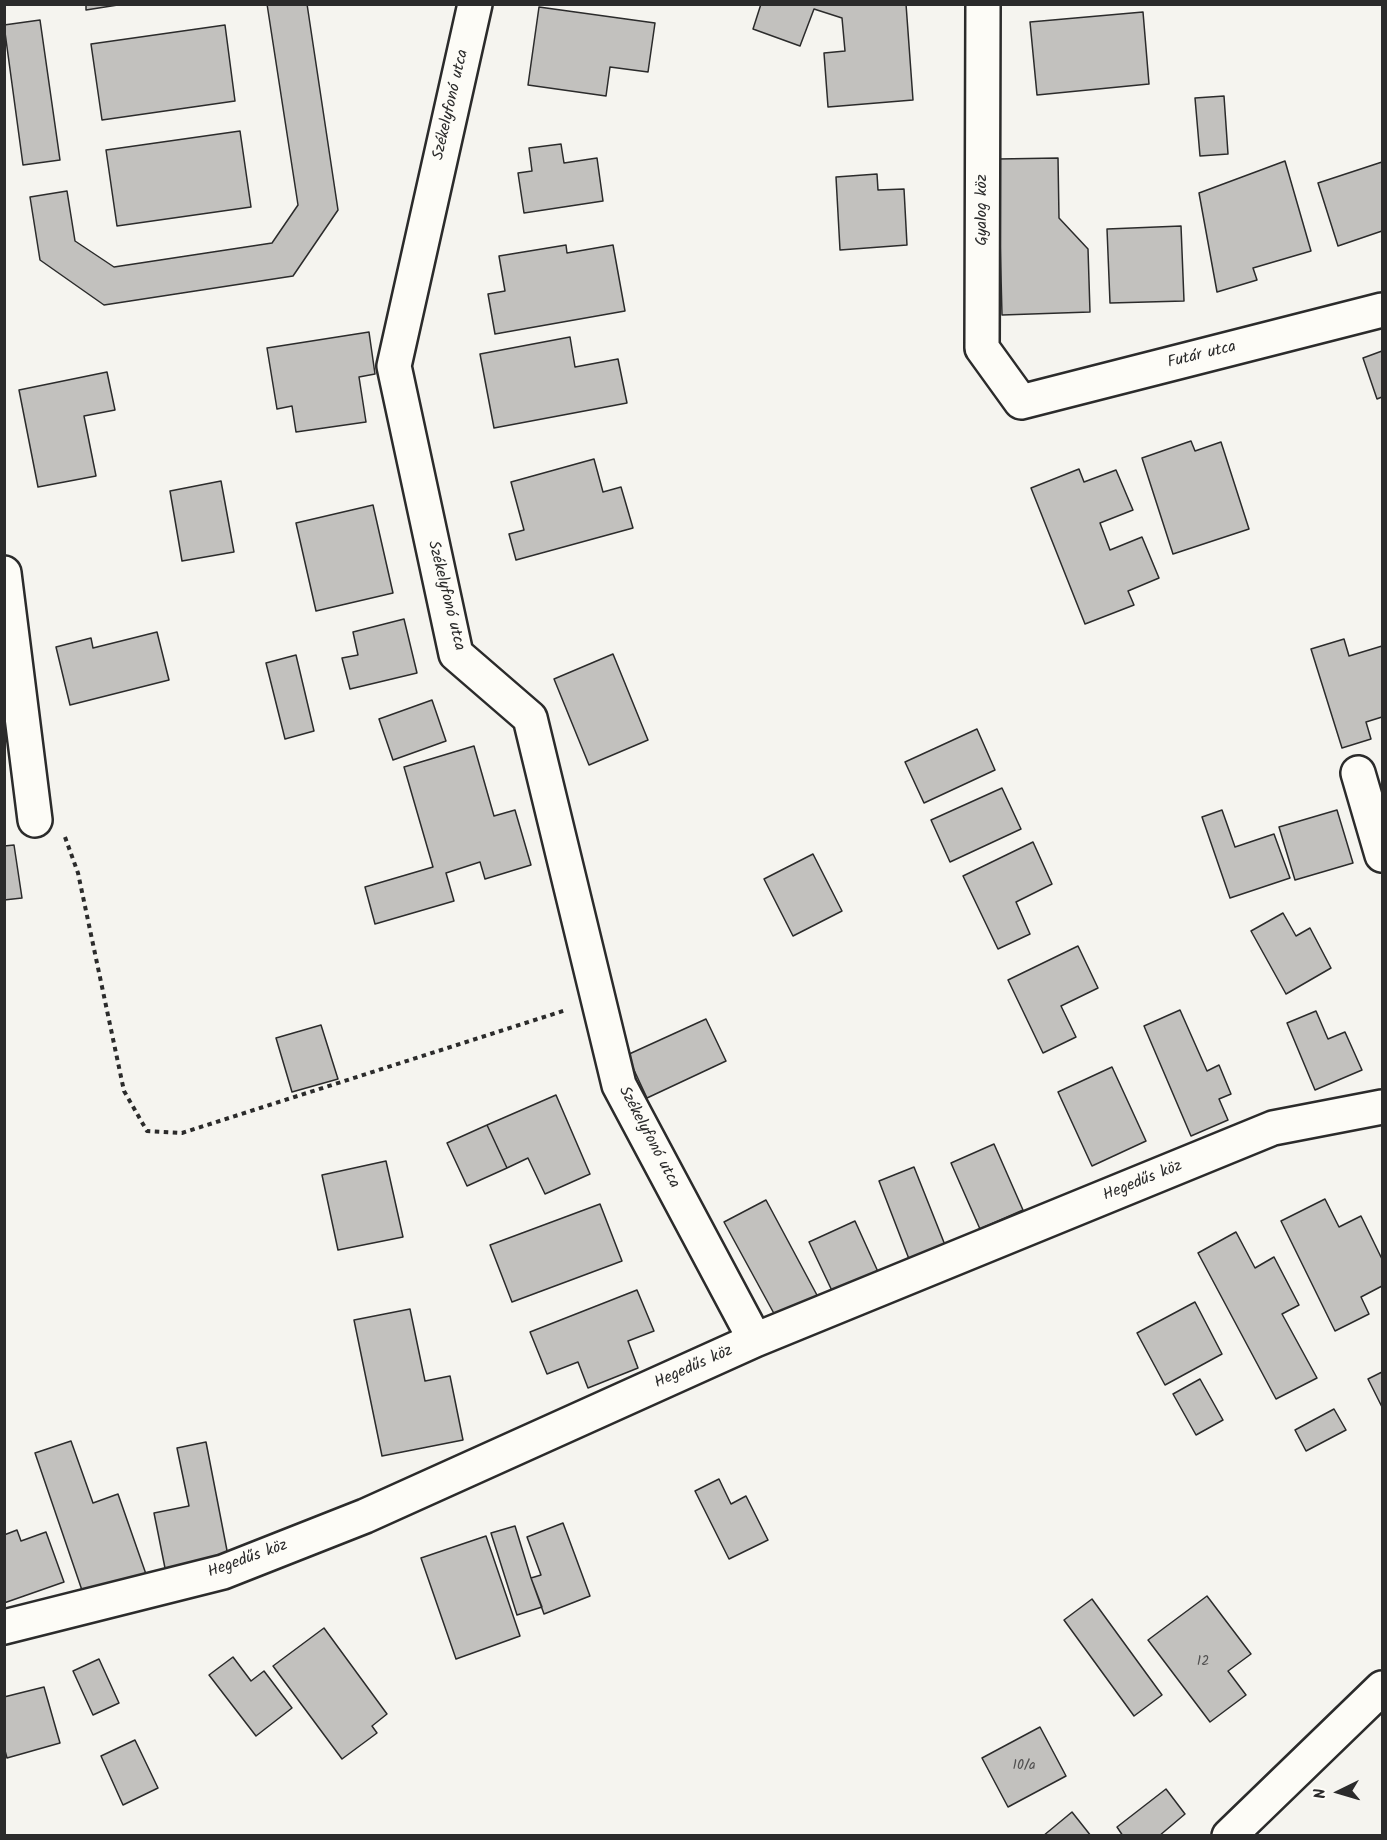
<!DOCTYPE html>
<html>
<head>
<meta charset="utf-8">
<style>
  body { margin:0 }
  #map { position:relative; width:1387px; height:1840px; overflow:hidden; background:#f5f4ef; font-family:Kalam,sans-serif }
  canvas { display:block }
  .frame { position:absolute; inset:0; border:6px solid #2b2b2b; pointer-events:none }
  .north { position:absolute; left:1309px; top:1762px; width:60px; height:60px; -webkit-text-stroke:4px #fdfcf7; paint-order:stroke; rotate:265deg; font-size:16px; font-weight:700; line-height:24px; text-align:center; color:#2b2b2b }
  .north::after { content:''; display:block; margin:auto; width:21px; height:27px; background:#2b2b2b; clip-path:polygon(50% 0,100% 100%,50% 72%,0 100%) }
</style>
</head>
<body>
<div id="map">
<canvas width="1387" height="1840"></canvas>
<div class="frame"></div>
<div class="north">N</div>
</div>
<script>
const g = document.querySelector('canvas').getContext('2d');
g.lineJoin = 'round';
function fill(path, color) {
  g.fillStyle = color;
  g.fill(path, 'evenodd');
}
function stroke(path, color, width, dash) {
  g.strokeStyle = color;
  g.lineWidth = width;
  g.lineCap = dash ? 'butt' : 'round';
  g.setLineDash(dash || []);
  g.stroke(path);
}
function write(font, color, halo, rows, align = 'center') {
  g.font = font + ' Kalam,sans-serif';
  g.lineWidth = 5;
  g.setLineDash([]);
  g.textBaseline = 'middle';
  g.strokeStyle = halo;
  g.fillStyle = color;
  for (const [text, x, y, turn = 0] of rows) {
    g.save();
    g.translate(x, y);
    g.rotate((+turn || 0) * Math.PI / 180);
    g.textAlign = isNaN(turn) ? turn : align;
    if (halo) g.strokeText(text, 0, 0);
    g.fillText(text, 0, 0);
    g.restore();
  }
}
const building = new Path2D(`
  M86,4H124L86,10Z
  M267,4H307L338,210L293,276L104,305L40,260L30,197L67,191L75,241L114,267L272,243L298,205Z
  M761,4H906L913,100L828,107L824,53L845,51L842,18L814,9L800,46L753,29Z
  M539,7L655,23L648,72L610,67L606,96L528,85Z
  M1143,12L1149,84L1037,95L1030,22Z
  M40,20L60,160L23,165L4,25Z
  M225,25L235,101L102,120L91,44Z
  M1224,96L1228,154L1200,156L1195,98Z
  M240,131L251,207L117,226L106,150Z
  M561,144L564,163L597,158L603,201L524,213L518,173L532,171L529,148Z
  M1058,158L1059,218L1088,249L1090,312L1002,315L998,159Z
  M1285,161L1311,251L1253,268L1257,280L1217,292L1199,193Z
  M1382,162V231L1338,246L1318,183Z
  M877,174L878,190L904,189L907,245L840,250L836,177Z
  M1181,226L1184,301L1110,303L1107,229Z
  M566,245L567,253L613,245L625,311L495,334L488,294L505,291L499,256Z
  M369,332L375,374L359,377L366,422L296,432L292,406L277,409L267,348Z
  M570,337L575,367L618,359L627,403L494,428L480,354Z
  M1382,351V397L1377,399L1363,358Z
  M107,372L115,410L84,416L96,476L38,487L19,390Z
  M1191,441L1195,451L1221,442L1249,529L1173,554L1142,458Z
  M594,459L603,492L621,487L633,528L516,560L509,534L524,530L511,482Z
  M1079,469L1084,482L1116,470L1133,510L1100,523L1110,550L1142,537L1159,578L1128,591L1134,605L1085,624L1031,488Z
  M221,481L234,552L182,561L170,491Z
  M373,505L393,593L316,611L296,523Z
  M404,619L417,673L350,689L342,658L358,655L353,632Z
  M157,632L169,680L70,705L56,647L91,638L93,648Z
  M1344,639L1349,656L1382,646V717L1366,722L1371,739L1342,748L1311,649Z
  M613,654L648,740L589,765L554,679Z
  M296,655L314,731L285,739L266,663Z
  M432,700L446,741L393,760L379,719Z
  M977,729L995,770L924,803L905,762Z
  M474,746L494,816L515,810L531,865L485,879L480,862L446,873L454,901L375,924L365,887L433,867L404,767Z
  M1002,788L1021,829L950,862L931,820Z
  M1222,810L1235,847L1274,834L1290,878L1230,898L1202,817Z
  M1337,810L1353,863L1295,880L1279,827Z
  M1033,842L1052,884L1016,902L1030,934L998,949L963,876Z
  M14,845L22,898L4,900V846Z
  M813,854L842,911L793,936L764,879Z
  M1283,913L1296,936L1310,928L1331,968L1286,994L1251,931Z
  M1078,946L1098,988L1061,1006L1076,1037L1043,1053L1008,980Z
  M1180,1010L1207,1071L1219,1065L1231,1094L1219,1099L1228,1120L1191,1136L1144,1026Z
  M1316,1011L1328,1039L1345,1032L1362,1070L1315,1090L1287,1023Z
  M706,1019L726,1061L647,1098L627,1055Z
  M321,1025L338,1079L292,1092L276,1038Z
  M1112,1067L1146,1141L1092,1166L1058,1092Z
  M556,1095L590,1174L545,1194L528,1158L507,1168L487,1125Z
  M487,1125L507,1168L467,1186L447,1143Z
  M994,1144L1023,1210L980,1229L951,1163Z
  M386,1161L403,1237L338,1250L322,1175Z
  M914,1167L945,1245L909,1259L879,1181Z
  M1325,1199L1339,1227L1361,1216L1382,1259V1286L1361,1297L1369,1314L1335,1331L1281,1221Z
  M766,1200L818,1297L777,1319L724,1222Z
  M600,1204L622,1261L512,1302L490,1245Z
  M855,1221L879,1274L834,1295L809,1242Z
  M1236,1232L1255,1268L1274,1257L1299,1305L1282,1314L1317,1378L1276,1399L1198,1253Z
  M637,1290L654,1331L628,1341L638,1368L588,1388L578,1362L547,1374L530,1332Z
  M1195,1302L1222,1354L1165,1385L1137,1333Z
  M410,1309L425,1381L450,1376L463,1440L382,1456L354,1320Z
  M1382,1372V1407L1368,1379Z
  M1200,1379L1223,1420L1196,1435L1173,1394Z
  M1334,1409L1346,1430L1306,1451L1295,1430Z
  M71,1441L93,1503L118,1494L147,1577L85,1599L35,1453Z
  M206,1442L230,1566L167,1578L154,1513L189,1506L177,1448Z
  M719,1479L731,1504L746,1496L768,1540L729,1559L695,1491Z
  M563,1523L590,1596L544,1614L531,1578L541,1575L527,1537Z
  M515,1526L531,1578L542,1607L517,1615L491,1533Z
  M17,1530L21,1541L46,1532L64,1582L4,1603V1535Z
  M486,1536L520,1636L456,1659L421,1558Z
  M1207,1596L1251,1654L1228,1671L1246,1695L1210,1722L1148,1640Z
  M1092,1599L1162,1695L1134,1716L1064,1620Z
  M324,1628L387,1714L372,1726L377,1733L342,1759L273,1666Z
  M233,1657L251,1681L264,1671L292,1708L256,1736L209,1675Z
  M99,1659L119,1703L93,1715L73,1671Z
  M44,1687L60,1743L7,1758L4,1747V1697Z
  M1040,1727L1066,1776L1008,1807L982,1758Z
  M135,1740L158,1788L123,1805L101,1756Z
  M1166,1789L1185,1814L1159,1836H1123L1117,1827Z
  M1072,1812L1091,1836H1043Z`);
fill(building, '#c2c1be');
stroke(building, '#2b2b2b', 1.5);
const minor = new Path2D(`
  M475,4L394,366L456,654L530,718L619,1085L755,1340
  M983,4L982,348L1021,402L1382,310
  M4,573L35,820
  M1358,773L1382,855
  M4,1627L223,1572L365,1516L755,1340L1273,1128L1382,1107
  M1229,1836L1382,1688`);
stroke(minor, '#2b2b2b', 38);
stroke(new Path2D(`
  M65,837L78,873L124,1091L147,1131L182,1133L566,1010`), '#2b2b2b', 4, [4.5, 4.5]);
stroke(minor, '#fdfcf7', 33);
write('14px', '#515050', null, [
  ["12",1203,1663],
  ["10/a",1024,1767]
]);
write('16px', '#2b2b2b', '#fdfcf7', [
  ["Székelyfonó utca",452,105,-77],
  ["Gyalog köz",983,210,-90],
  ["Futár utca",1202,356,-14],
  ["Székelyfonó utca",445,596,76],
  ["Székelyfonó utca",648,1138,62],
  ["Hegedűs köz",1143,1182,-22],
  ["Hegedűs köz",694,1368,-24],
  ["Hegedűs köz",248,1560,-20]
]);
</script>
</body>
</html>
